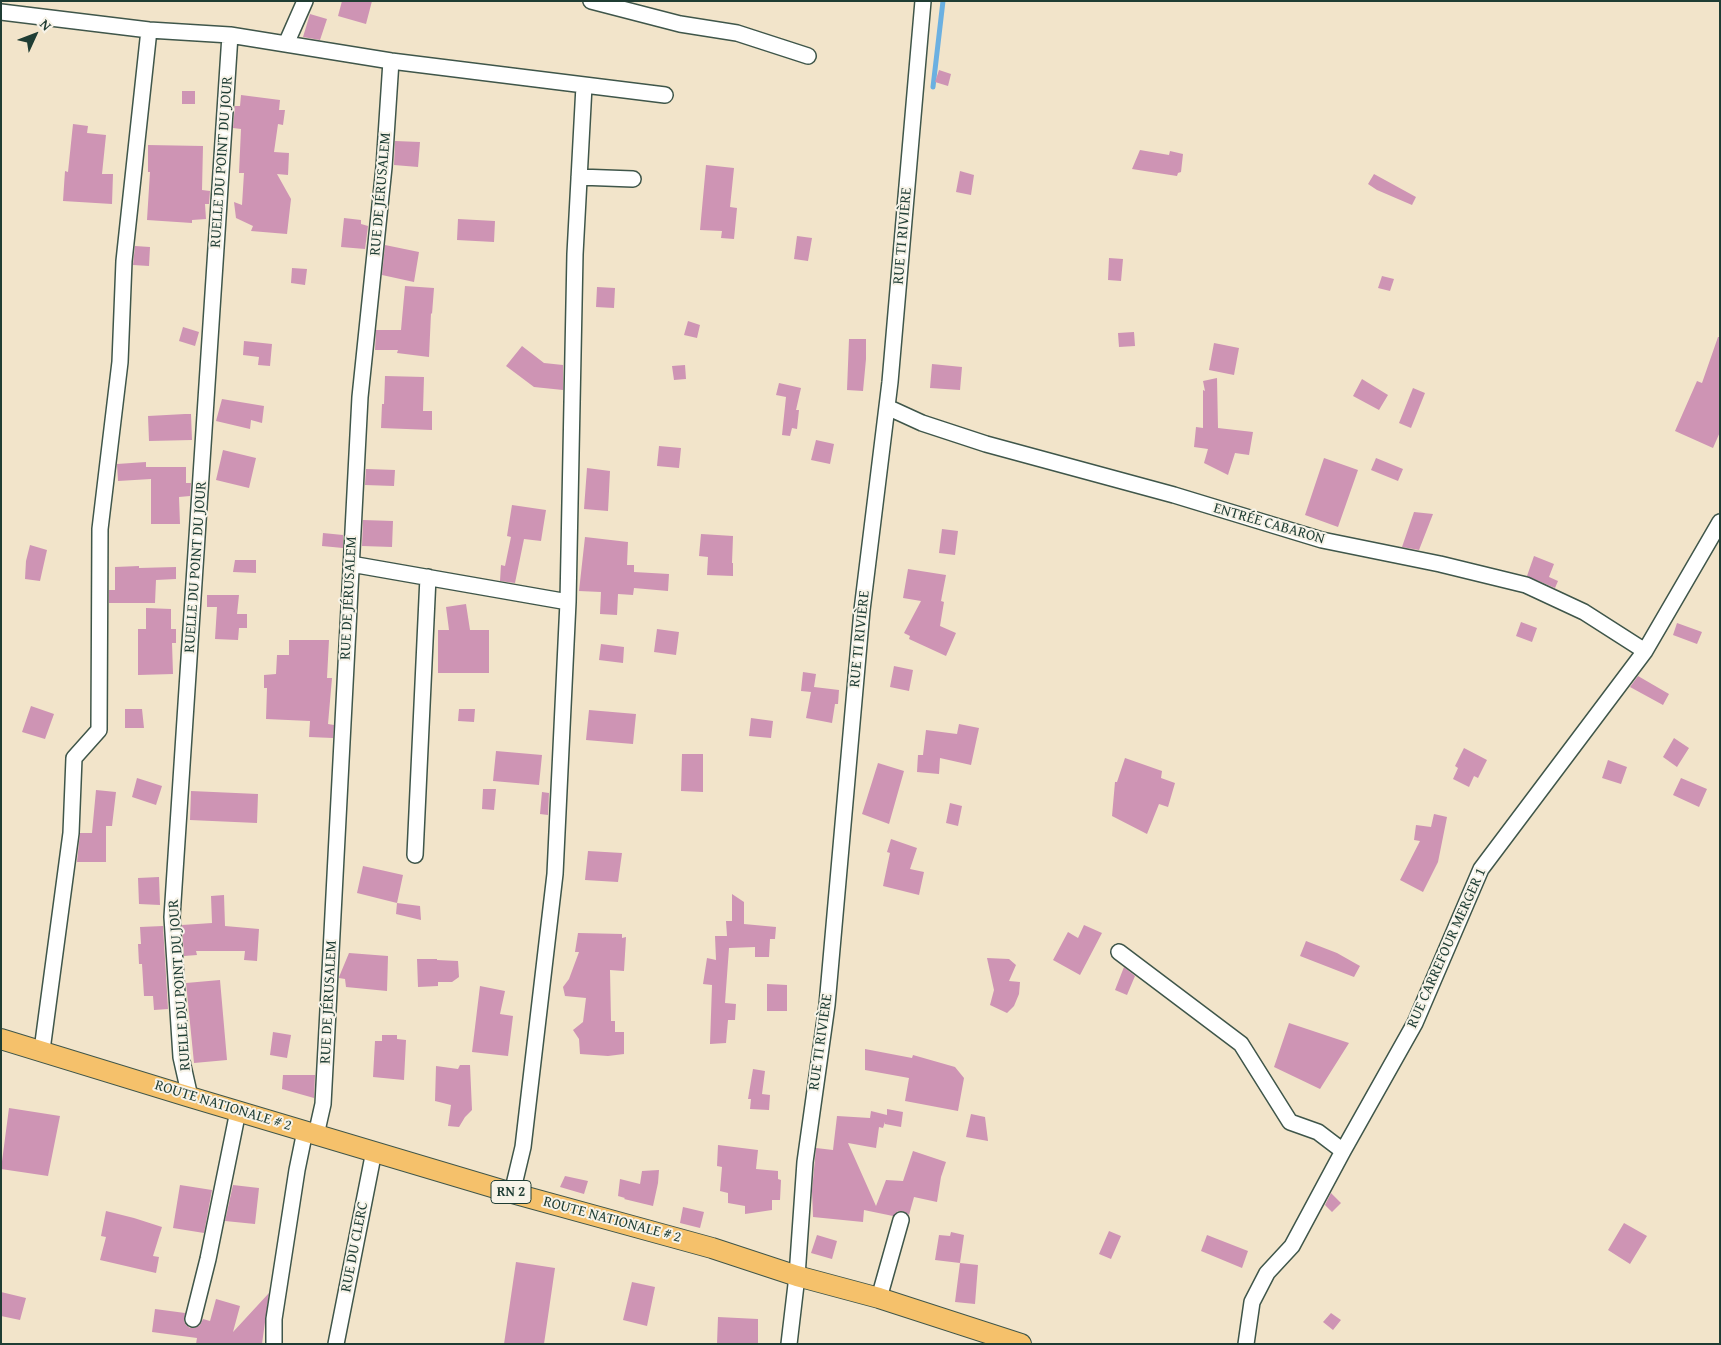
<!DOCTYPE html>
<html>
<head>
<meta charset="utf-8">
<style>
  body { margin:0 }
  #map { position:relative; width:1721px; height:1345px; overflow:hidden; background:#f2e4ca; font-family:"Gentium Book Plus",serif }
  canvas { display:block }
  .frame { position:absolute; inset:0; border:2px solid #1f3d34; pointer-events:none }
  .north { position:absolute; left:10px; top:10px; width:50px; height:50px; -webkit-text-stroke:4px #f7f3e8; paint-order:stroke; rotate:47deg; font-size:14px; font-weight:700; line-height:20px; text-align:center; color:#1f3d34 }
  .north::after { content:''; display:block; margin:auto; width:18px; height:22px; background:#1f3d34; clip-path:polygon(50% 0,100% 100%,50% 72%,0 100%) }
</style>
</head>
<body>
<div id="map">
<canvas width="1721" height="1345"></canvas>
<div class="frame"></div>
<div class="north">N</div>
</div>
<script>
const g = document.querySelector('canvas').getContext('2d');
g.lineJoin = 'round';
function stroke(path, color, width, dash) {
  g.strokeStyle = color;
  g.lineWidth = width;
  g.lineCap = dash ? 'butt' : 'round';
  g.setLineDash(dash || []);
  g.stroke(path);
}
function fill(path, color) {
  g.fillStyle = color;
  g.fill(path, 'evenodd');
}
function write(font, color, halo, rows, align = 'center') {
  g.font = font + ' "Gentium Book Plus",serif';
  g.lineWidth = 4;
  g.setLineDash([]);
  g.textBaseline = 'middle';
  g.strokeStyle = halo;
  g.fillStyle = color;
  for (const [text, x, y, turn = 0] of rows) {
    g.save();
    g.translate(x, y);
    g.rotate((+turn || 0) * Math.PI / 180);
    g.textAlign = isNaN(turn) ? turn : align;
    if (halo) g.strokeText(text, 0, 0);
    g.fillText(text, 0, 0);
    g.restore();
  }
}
stroke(new Path2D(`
  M933,87L943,1`), '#6bb0e1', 5);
fill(new Path2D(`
  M342,1H372L366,24L338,16Z
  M310,14L327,19L320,40L303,37Z
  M939,70L951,74L948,86L935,82Z
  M182,91H195V104H182Z
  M241,95L280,100L279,110H285L283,125L278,124L274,152L289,153L288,175L277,174L291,199L287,234L251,231L253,226L236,218L234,202L242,205L244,173H239L241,129L233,128L235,106H240Z
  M73,124L88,126L87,133L106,135L102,174H113L112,204L63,201L65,171L68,172Z
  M395,141L420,142L418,167L394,165Z
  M148,145L203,146L202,190L210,191L209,204H205L206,219L192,220V223L147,220L150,172H148Z
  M1140,150L1169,155L1170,151L1183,154L1181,172L1178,173L1177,176L1132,169Z
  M706,165L734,168L730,207L737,208L734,239L721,238L722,231L700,230Z
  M960,171L974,175L971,195L956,192Z
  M1374,174L1416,197L1412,205L1377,190L1368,184Z
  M344,218L361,220V224L368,226L365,249L341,247Z
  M458,219L495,221L494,242L457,240Z
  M797,236L812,238L808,261L794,259Z
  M385,245L419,252L414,282L382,275Z
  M135,246L150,247L149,266L133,265Z
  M1109,258L1123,259L1121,281L1108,280Z
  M292,268L307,269L305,285L291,283Z
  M1382,276L1394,279L1390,291L1378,288Z
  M405,286L434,288L432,314L431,313L429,357L397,353L398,350H375L376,330H401Z
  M597,287L615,288L614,308L596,307Z
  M688,321L700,325L697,338L684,335Z
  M183,327L199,332L195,346L179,341Z
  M1134,332L1135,346L1119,347L1118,333Z
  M1718,337H1720V432L1713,448L1675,431L1697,381L1702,383Z
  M849,339H866V359L863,391L847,390Z
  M244,341L272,344L270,366L258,365L259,357L243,355Z
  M1214,343L1239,348L1234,375L1209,370Z
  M522,346L544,363L563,365V390L534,387L506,366Z
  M932,364L962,367L960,390L930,388Z
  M685,365L686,379L674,380L672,366Z
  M385,376L424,377L423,411H432V430L381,428L382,404H384Z
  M1217,378L1218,428L1253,432L1249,455L1235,453L1228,475L1204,463L1208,449L1194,447L1196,427L1203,428V390L1205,391L1203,381Z
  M1362,379L1388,395L1379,410L1353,396Z
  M779,383L801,388L796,410H799L797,429L792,428L790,436L782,435L786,397L776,395Z
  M1413,388L1425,393L1411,428L1399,423Z
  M222,399L264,406L262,423L251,420L250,429L216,421Z
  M185,414H191L192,440L149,441L148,416Z
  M816,440L834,444L830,464L811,460Z
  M659,446L681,448L679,468L657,466Z
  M223,450L256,458L249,488L216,480Z
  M1324,458L1358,470L1338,527L1305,515Z
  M1376,458L1403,469L1398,481L1371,470Z
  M146,462V467H186V483H191L190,496L179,497L180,524H151V479L118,481L117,464Z
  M587,468L610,471L608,511L584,509Z
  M366,469L395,470L394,486L365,485Z
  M512,505L546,510L541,541L524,539L515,583L500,581L501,565L505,566L511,537L507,536Z
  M1414,512L1433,514L1419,550L1402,547Z
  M363,520L393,521L392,547L362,546Z
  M942,529L958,531L955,555L939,553Z
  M323,533L343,535V548L322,546Z
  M701,534L733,536L732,563H733V576L707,575L708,557L699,556Z
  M585,537L628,542L627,565H634V572L669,574L668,591L634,588L633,595L618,594L617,615L600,614L601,592L579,591Z
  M30,545L47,550L40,581L25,579L26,561Z
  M1534,556L1554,564L1549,577L1558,581L1555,588L1527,576Z
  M235,560H256V573L233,572Z
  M139,566V568L176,567V579L156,580L155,603H109V590H115V567Z
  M908,569L946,575L941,601L944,602L940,626L956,633L946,656L909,639L910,636L904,633L921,601L903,598Z
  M207,595H239L237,614H247V628H239L238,640L215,639L217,607H207Z
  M466,604L470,630H489V673H438V630H449L446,607Z
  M146,608L171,609V629H176V643H172L173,674L138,675V629H146Z
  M1521,622L1537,628L1532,642L1516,636Z
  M1677,623L1702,632L1697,644L1673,635Z
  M657,629L679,632L676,655L654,652Z
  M289,640H329L327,678H332L328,724L334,725L333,738L309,737L310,721L266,719L267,688H264V675L276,674L277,655H289Z
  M601,644L624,647L623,663L599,660Z
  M894,666L913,670L909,691L890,687Z
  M803,672L816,674L814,687L839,690L838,704H835L832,723L806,718L811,692L801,691Z
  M1638,676L1669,694L1663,705L1630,687Z
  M31,706L54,714L45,739L22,732Z
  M125,709H142L144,728H125Z
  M459,709H475L474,722L458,721Z
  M589,710L636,714L633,744L586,740Z
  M751,718L773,721L771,738L749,736Z
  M959,724L979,728L971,765L940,758L939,774L917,772L918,755H923L926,730L957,734Z
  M1674,738L1689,748L1677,767L1663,757Z
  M1464,748L1487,760L1478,778L1474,776L1469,787L1453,779L1458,768L1455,766Z
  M496,751L542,755L539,785L493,781Z
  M682,754H703V792L681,791Z
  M1125,758L1162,771L1161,778L1175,783L1168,807L1159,804L1147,834L1112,816L1115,782H1117Z
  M1608,760L1627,767L1621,784L1602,778Z
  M878,763L904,771L889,824L862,814Z
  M137,778L162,786L156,805L132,797Z
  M1681,778L1707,789L1699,807L1673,795Z
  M483,789H496L494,810L482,809Z
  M96,790L116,792L112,826H106V862H77L80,833H92Z
  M191,791L258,794L257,823L190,820Z
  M542,792L549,793L548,815L540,814Z
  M950,803L962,806L958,826L946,823Z
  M1434,814L1447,817L1438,862L1423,892L1400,880L1420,841L1414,840L1416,825L1431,827Z
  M891,839L917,848L910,869L924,872L919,895L883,886L890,853L887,852Z
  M588,851L622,853L618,882L585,880Z
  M363,866L403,875L397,903L357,893Z
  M159,877L160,905L139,904L138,878Z
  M732,894L744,902V924L776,927L775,939H770L769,957H755V947L729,948L725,1003L736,1004L735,1020H728L726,1043L710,1044L712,985L703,984L707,958L716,960L715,936H727L726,921H732Z
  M224,895L225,926L259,929L257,961L244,960L245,951H196L197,955L184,956L182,925L212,923L211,896Z
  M397,903L420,906L421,920L396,914Z
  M1084,925L1102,933L1080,975L1053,960L1068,932L1078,938Z
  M163,926L168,1009L154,1010L153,996H144L142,964H139L138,944H141L140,927Z
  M578,933L622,934V938L626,937L624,971L610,970L611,1021H615V1032H624V1054L608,1056L580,1054L579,1039L573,1030L583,1022L586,998L565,996L563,987L569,979L579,952H575Z
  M1306,941L1337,953L1360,966L1354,977L1300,956Z
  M349,953L388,956L387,991L346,987L345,979L339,978V977Z
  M987,958L1009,959L1016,965L1009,981L1020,982L1019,994L1014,1006L1007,1013L990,1005L994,990Z
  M417,959H437V960L458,961L459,977L452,982H438V986L418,987Z
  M1124,967L1135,976L1127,995L1115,990Z
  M220,980L227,1060L194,1063L186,983Z
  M767,984L787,985V1011H767Z
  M480,986L505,991L500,1014L513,1016L508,1056L472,1052Z
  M1289,1023L1349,1043L1320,1089L1274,1067Z
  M273,1032L291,1035L287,1058L270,1055Z
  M382,1035H397V1039L406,1040L404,1080L373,1077L375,1041H382Z
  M865,1049L912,1058L913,1055L955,1067L964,1078L958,1111L905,1101L909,1078L865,1070Z
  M460,1065H470L472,1110L465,1117L459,1127L448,1126L451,1105L435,1101L436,1066L458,1069Z
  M753,1069L765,1071L762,1094L770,1095L769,1110L750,1109L751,1099H748Z
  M283,1075H315L314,1098L282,1089Z
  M9,1108L60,1116L48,1176L1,1169Z
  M887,1109L903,1112L901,1127L885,1124V1122L883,1128L879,1127L876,1148L848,1143L876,1206L886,1180L903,1181L913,1151L946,1162L941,1177L937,1202L914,1197L909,1215L903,1211H898L893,1216L864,1210L863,1222L813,1217L812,1191L816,1148L833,1150L837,1116L870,1118L871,1111L887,1115Z
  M971,1114L985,1117L988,1141L966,1137Z
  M718,1145L758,1150L756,1169L778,1171V1179L781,1180L780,1200H772V1210L745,1214V1206L728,1203V1193L720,1191L722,1167L717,1166Z
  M659,1170L658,1183L653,1206L624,1199L625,1198L618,1196L620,1179L640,1184L642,1171Z
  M565,1176L588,1181L584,1194L560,1187Z
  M180,1185L212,1190L204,1233L173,1228Z
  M233,1185L259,1188L255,1224L225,1221Z
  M1331,1193L1341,1203L1332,1212L1325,1205Z
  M683,1207L704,1212L700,1228L680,1223Z
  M106,1211L134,1218L162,1227L153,1256L159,1257L156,1273L100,1260L106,1237L101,1236Z
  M1624,1223L1647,1236L1630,1264L1608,1250Z
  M1109,1231L1121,1236L1111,1259L1099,1254Z
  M951,1232L964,1235L960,1263L935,1260L939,1235L950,1236Z
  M817,1235L837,1241L832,1259L811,1253Z
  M1207,1235L1248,1251L1242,1268L1201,1251Z
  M516,1262L555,1268L544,1344H504Z
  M960,1263L978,1265L975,1304L955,1302Z
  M632,1282L655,1287L647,1326L623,1320Z
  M1,1292L26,1298L20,1320L1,1316Z
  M269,1293L262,1344H196L197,1338L152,1332L155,1309L185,1313L184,1321L186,1325L190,1328H195L200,1325L203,1319L210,1321L216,1299L240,1306L233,1332Z
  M1331,1313L1341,1320L1333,1330L1323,1322Z
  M718,1317L758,1319V1344H717Z`), '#ce94b4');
const minor = new Path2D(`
  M591,1L680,24L737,33L808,56
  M1,12L149,30L230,35L391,61L665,95
  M286,44L305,1
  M579,177L633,179
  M887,407L922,423L986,444L1174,495L1322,540L1440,564L1526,585L1584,612L1645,651
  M351,564L568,602
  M415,855L428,577
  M1119,952L1241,1044L1290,1122L1318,1132L1343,1151
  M42,1050L71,833L74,758L99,730L100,529L120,362L124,261L149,30
  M190,1097L181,1057L172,917L230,35
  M316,1135L323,1104L327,1029L360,397L384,167L391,61
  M512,1193L523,1147L555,874L568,602L575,254L584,86
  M879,1298L901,1220
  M193,1319L208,1259L238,1111
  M274,1344V1319L297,1170L305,1131
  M336,1344L374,1151
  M789,1344L797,1276L805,1162L827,1005L862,610L890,382L923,1
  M1246,1344L1252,1302L1267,1273L1292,1246L1343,1151L1415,1023L1481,869L1645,651L1720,522`);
const major = new Path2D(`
  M1,1039L190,1097L512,1193L712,1248L797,1276L879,1298L1021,1344`);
stroke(minor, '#3f564a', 18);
stroke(major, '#3f564a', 22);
stroke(minor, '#fff', 15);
stroke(major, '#f5c16b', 20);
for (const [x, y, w] of [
  [511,1192,40]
]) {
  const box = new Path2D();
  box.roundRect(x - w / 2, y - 11.5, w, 23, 4);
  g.fillStyle = '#f7f3e8';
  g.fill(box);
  stroke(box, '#1f3d34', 1);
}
write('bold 14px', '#1f3d34', null, [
  ["RN 2",511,1192]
]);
write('15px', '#1f3d34', '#f7f3e8', [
  ["RUELLE DU POINT DU JOUR",222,162,-86],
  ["RUE DE JÉRUSALEM",381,194,-85],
  ["RUE TI RIVIÈRE",903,236,-85],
  ["ENTRÉE CABARON",1269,524,16],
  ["RUELLE DU POINT DU JOUR",196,567,-86],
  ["RUE DE JÉRUSALEM",349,598,-87],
  ["RUE TI RIVIÈRE",860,639,-84],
  ["RUE CARREFOUR MERGER 1",1447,948,-66],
  ["RUELLE DU POINT DU JOUR",180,985,-94],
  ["RUE DE JÉRUSALEM",329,1002,-87],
  ["RUE TI RIVIÈRE",821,1042,-82],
  ["ROUTE NATIONALE # 2",223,1106,17],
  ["ROUTE NATIONALE # 2",612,1220,15],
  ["RUE DU CLERC",355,1247,-79]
]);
</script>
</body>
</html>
